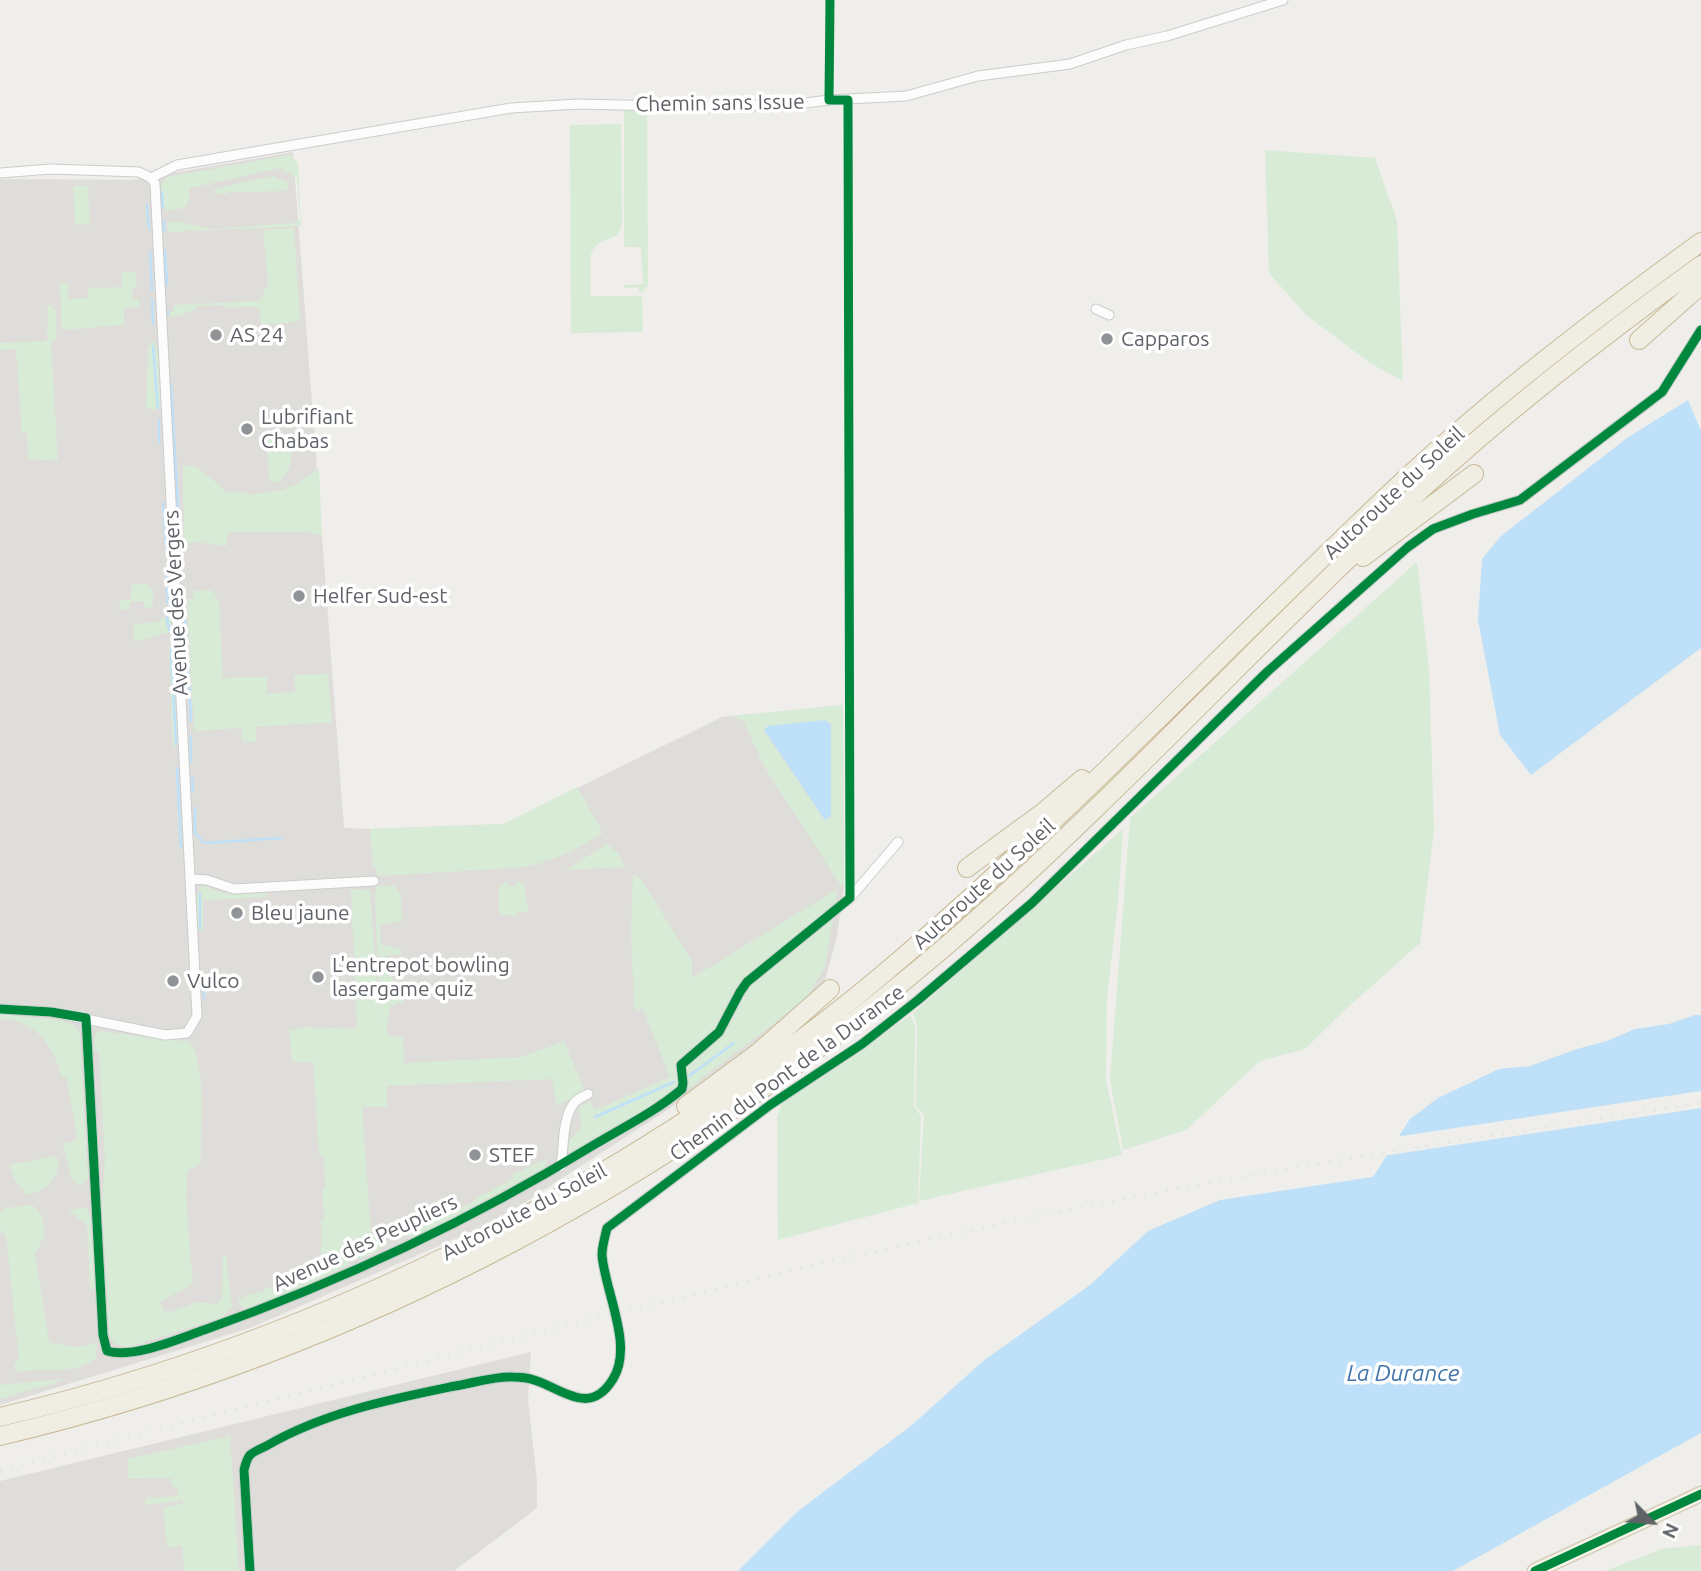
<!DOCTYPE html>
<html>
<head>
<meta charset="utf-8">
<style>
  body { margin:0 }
  #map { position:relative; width:1701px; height:1571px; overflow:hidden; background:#efeeea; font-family:Ubuntu,sans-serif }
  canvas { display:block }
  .north { position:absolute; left:1617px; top:1487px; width:70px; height:70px; -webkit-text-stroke:5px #fff; paint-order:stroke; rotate:115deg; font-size:19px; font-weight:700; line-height:28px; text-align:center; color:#5f6368 }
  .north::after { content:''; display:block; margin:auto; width:24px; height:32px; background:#5f6368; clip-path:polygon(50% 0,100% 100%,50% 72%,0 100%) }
</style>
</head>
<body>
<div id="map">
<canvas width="1701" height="1571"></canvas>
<div class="north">N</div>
</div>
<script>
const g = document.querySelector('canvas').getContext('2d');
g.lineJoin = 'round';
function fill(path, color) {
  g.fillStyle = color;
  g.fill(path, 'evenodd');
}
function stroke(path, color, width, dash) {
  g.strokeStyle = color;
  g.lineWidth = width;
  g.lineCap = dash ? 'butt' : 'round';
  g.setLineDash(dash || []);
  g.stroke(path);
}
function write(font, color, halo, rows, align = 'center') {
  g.font = font + ' Ubuntu,sans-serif';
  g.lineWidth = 7;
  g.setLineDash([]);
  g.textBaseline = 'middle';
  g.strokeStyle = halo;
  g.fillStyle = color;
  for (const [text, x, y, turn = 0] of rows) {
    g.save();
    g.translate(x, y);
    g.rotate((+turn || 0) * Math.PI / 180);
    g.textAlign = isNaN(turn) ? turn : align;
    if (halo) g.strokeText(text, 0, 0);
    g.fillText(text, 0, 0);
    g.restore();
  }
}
fill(new Path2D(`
  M293,152L344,828L370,829L504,824L722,717L843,705L844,884L837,937L825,980L812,1001L669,1109L496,1221L250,1328L0,1405V179L133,180Z
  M531,1352L528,1399L537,1481V1508L454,1571H0V1481Z`), '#dfddda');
fill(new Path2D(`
  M624,106H647L648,285L643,292H639V287L624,288V285L643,284L641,249L639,247H624Z
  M621,124L622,225L618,235L599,243L591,252V296H642L643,332L571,333L570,125Z
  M1265,150L1375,158L1397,221L1403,381L1370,363L1306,315L1269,273Z
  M290,155L298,163L301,226L168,232L167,222H180L213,229L296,223L300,219L297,178L280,168L190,188L189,200L184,208L166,211L165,208L159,209L161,186L167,177Z
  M273,176L288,183V188L285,191L228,192L226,194L211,193L217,188Z
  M73,186H88L90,224L75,225Z
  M294,228L300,320L287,323L261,324L260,311L253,306L226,308L225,305L197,306V309C186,311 178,321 167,314L166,311H174V305L260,301L268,283L263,230Z
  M135,272L137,287L133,288L132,299H139V307L124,308V325L62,330L60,283H68L69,299L88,298V288L122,287V273Z
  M48,304L56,310V340L51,341L58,461L28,459L27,433H22L16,349L0,350V343L47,341Z
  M152,342H155C161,362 158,384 161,404L156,410L146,408L148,349Z
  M281,436L288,441C293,459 293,472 276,483L269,480L267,437Z
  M183,466H196L227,492L249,493V495L282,490L295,485L319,468L322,535L307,532H232L227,536V546L195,542L184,544Z
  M1417,562L1429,668L1434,830L1420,943L1347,1008L1305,1049L1260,1061L1186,1130L1123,1150L1110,1080L1130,818Z
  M148,584L149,588L153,589V604L151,607L144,608V601L130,602V610L119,609L120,601L131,600V585Z
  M210,590L214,593L219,601L223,678L267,677V694L295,692L294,675L328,674L332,722L256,727V742L242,741L241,728L194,731L187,599H192L194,591Z
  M170,617L172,621L171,631L145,640L134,641V624L158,622L162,618Z
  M169,645L174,650L178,745L173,748Z
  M843,705L844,884L841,886L764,766L744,722L733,716ZM831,723V816L830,818H823L764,730Z
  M577,787L603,833C575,850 548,865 514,868L378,876L376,867H373L370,829L504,824Z
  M1123,829L1118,902L1107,999L1106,1080L1122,1155L919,1201L924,1115L916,1106L917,1025L913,1013Z
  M607,844L617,852L625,867L566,870Z
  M633,874L641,879L692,961V978L837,889L835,907L748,979L717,1031L703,1044L692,1049L682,1057L677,1073L680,1085L676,1090L569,1157C569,1156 568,1146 568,1145C573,1132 587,1129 578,1113L580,1107L590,1101L595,1110L670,1077L643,1009L636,1011L634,1007L631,930Z
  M508,881V886H516V881L524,883L528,912H519L516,916L499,914V887Z
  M205,886L222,893H266L267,897L203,900V929L197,930L196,896L201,887Z
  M376,886H395L401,895L402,921L380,925L381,945L399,948L402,955H387L389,976H392L393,981H400L404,984V1001L390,1007L386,1031L388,1036L403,1037L404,1063L522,1057L564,1041L585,1092L556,1105L552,1079L387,1086V1107H362L371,1233L377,1237L381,1245L376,1253L355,1260L353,1263L352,1251L335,1255L337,1261L339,1258L350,1261L349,1265L292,1292L244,1309L236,1300C257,1292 314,1274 325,1258H321V1220L324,1221L322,1189H325L324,1156L319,1154L313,1062H292L289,1030L306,1027L357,1029L351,889L370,890L380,1026L375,897Z
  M833,920L825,966L807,998L684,1092C691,1082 682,1074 687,1063L719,1037L748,986L792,950Z
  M0,1014L59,1020L73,1024L80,1033L88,1179L80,1185L72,1181L63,1144L77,1140L76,1131L66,1077L62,1078C54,1046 36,1020 0,1019Z
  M911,1015L915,1027L914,1106L921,1116L918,1203L778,1240L777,1117L782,1102Z
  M100,1031L189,1042C208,1064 200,1133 201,1163L187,1171L186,1199L193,1284L160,1302L165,1314L197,1302L216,1304L222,1298L223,1256H226L232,1307L223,1317L126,1348L114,1343L109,1335L102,1204L105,1159L99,1053L94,1048L95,1035Z
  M54,1156L58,1158C60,1179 47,1190 27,1195L14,1178L9,1165Z
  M549,1158L544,1169L414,1238L405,1235L473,1202V1200L513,1179L512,1175Z
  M32,1205L38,1210L43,1221L45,1235L35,1254L49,1342C65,1346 82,1351 97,1341L96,1358C73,1377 43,1366 17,1372L13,1365L19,1360L6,1235L0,1230V1212L6,1208Z
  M87,1208L91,1220L95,1290L90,1289L87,1225L68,1210Z
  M63,1379L55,1383L0,1399V1385Z
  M230,1436L239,1571H184L182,1545L167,1548L163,1507L182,1504L183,1500L144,1505L147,1498L177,1496V1487H172L171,1478L128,1479V1459Z
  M1701,1545L1700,1571H1605L1662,1549Z`), '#d8ebd6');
fill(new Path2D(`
  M1688,400L1701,431V648L1531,775L1500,735L1478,620L1482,559L1501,536L1627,438Z
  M825,720L831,725V816L825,820L764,730L768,726Z
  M1695,1015H1701V1433L1453,1571H738L797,1512L912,1425L983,1361L1090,1285L1148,1231L1220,1200L1373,1177L1410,1119L1438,1098L1499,1069L1530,1066L1577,1049L1607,1041L1635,1029L1669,1024Z`), '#bfe0f9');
fill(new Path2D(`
  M1701,1091V1108L1383,1156L1395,1137Z`), '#efeeea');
stroke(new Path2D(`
  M162,192L163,207
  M147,205L149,229
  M164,221V231
  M165,250L167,285
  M150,252L152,290
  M152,299L153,324
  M168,311V314
  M153,346L158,408
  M171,384L181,559
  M159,420V442
  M163,503L166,548
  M166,567L168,604
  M184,601L191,721
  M167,618L169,630
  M171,649L176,744
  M191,736V761
  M177,768L181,847
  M192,778L193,792
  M195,808V833L204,843L281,838
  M200,894V929
  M203,975L204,998
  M689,1076L734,1043
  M595,1117L674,1082`), '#bfe0f9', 2.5);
const street = new Path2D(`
  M0,173L51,169L139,172L151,178
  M151,178L177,165L511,108L578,104L708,107L797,104L829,100L906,96L978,76L1070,64L1126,45L1167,36L1283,0
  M1096,309L1109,315
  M191,879L207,880L234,889L374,881
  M0,1009L51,1012L165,1035L187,1033L197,1016L155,184L151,178
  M86,1018L103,1335L107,1351C133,1359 178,1339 204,1330C339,1282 470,1221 592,1146C622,1128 655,1112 682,1089L683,1083L681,1065L719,1032L740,992L747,982L850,898L898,842
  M561,1166C564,1147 562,1119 574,1103C577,1099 584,1096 588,1094
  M250,1571L244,1470C245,1466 247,1458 250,1455C254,1451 263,1448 268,1445C325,1412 392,1399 455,1386C473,1383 495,1376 513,1377C520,1377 528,1378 534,1380C563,1389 590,1417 613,1379C634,1346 605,1292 602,1255C602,1246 605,1237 607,1228L770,1105L862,1044L918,1000L1032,903L1267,672L1408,547L1433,529L1473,514L1520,500L1662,392L1701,330`);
const primary = new Path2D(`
  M1535,1571L1701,1494`);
const highway = new Path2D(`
  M1639,340L1701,285
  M1363,557L1474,474
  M967,868L1042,813L1082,779
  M686,1106L759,1052L830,989
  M0,1417C324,1341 650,1175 902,958C1078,807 1236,637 1405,479C1498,393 1599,316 1701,242
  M0,1436C363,1350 688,1172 968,927C1126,788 1268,631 1422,489C1510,408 1604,335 1701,265`);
stroke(street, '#cbcccc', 11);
stroke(primary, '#d7ceb8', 17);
stroke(highway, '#c8b996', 20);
stroke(street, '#fdfcfc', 9);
stroke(primary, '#f4f2e9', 14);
stroke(highway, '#f0ede3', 18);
stroke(new Path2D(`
  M0,1470C328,1387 655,1298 986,1227C1222,1176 1462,1140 1701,1103`), '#e4e4e4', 2.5, [2, 9]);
stroke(new Path2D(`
  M0,1009L51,1012L86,1018L103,1335L107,1351C133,1359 178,1339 204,1330C339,1282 470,1221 592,1146C622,1128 655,1112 682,1089L683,1083L681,1065L719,1032L740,992L747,982L850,898L848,100H829L830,0
  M250,1571L244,1470C245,1466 247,1458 250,1455C254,1451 263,1448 268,1445C325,1412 392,1399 455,1386C473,1383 495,1376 513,1377C520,1377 528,1378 534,1380C563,1389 590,1417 613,1379C634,1346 605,1292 602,1255C602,1246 605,1237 607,1228L770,1105L862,1044L918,1000L1032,903L1267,672L1408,547L1433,529L1473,514L1520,500L1662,392L1701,330
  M1535,1571L1701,1494`), '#00873e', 9);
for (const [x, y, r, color] of [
  [216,335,7,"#919496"],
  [1107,339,7,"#919496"],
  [247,429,7,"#919496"],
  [299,596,7,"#919496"],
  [237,913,7,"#919496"],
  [318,977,7,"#919496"],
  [173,981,7,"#919496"],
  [475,1155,7,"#919496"]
]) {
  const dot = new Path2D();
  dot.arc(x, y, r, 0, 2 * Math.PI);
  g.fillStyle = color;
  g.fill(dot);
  stroke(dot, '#fff', 2.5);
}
write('21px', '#5f6368', '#fff', [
  ["Chemin sans Issue",720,103,-1],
  ["Autoroute du Soleil",1394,493,-43],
  ["Avenue des Vergers",176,603,-93],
  ["Autoroute du Soleil",984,884,-42],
  ["Chemin du Pont de la Durance",787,1073,-36],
  ["Autoroute du Soleil",524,1212,-28],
  ["Avenue des Peupliers",365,1243,-25]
]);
write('21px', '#5f6368', '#fff', [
  ["AS 24",230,335],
  ["Capparos",1121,339],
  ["Lubrifiant",261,417],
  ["Chabas",261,441],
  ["Helfer Sud-est",313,596],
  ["Bleu jaune",251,913],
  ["L'entrepot bowling",332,965],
  ["lasergame quiz",332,989],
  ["Vulco",187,981],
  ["STEF",489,1155]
], 'left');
write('italic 23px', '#4174aa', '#fff', [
  ["La Durance",1403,1373]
]);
</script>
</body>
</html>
